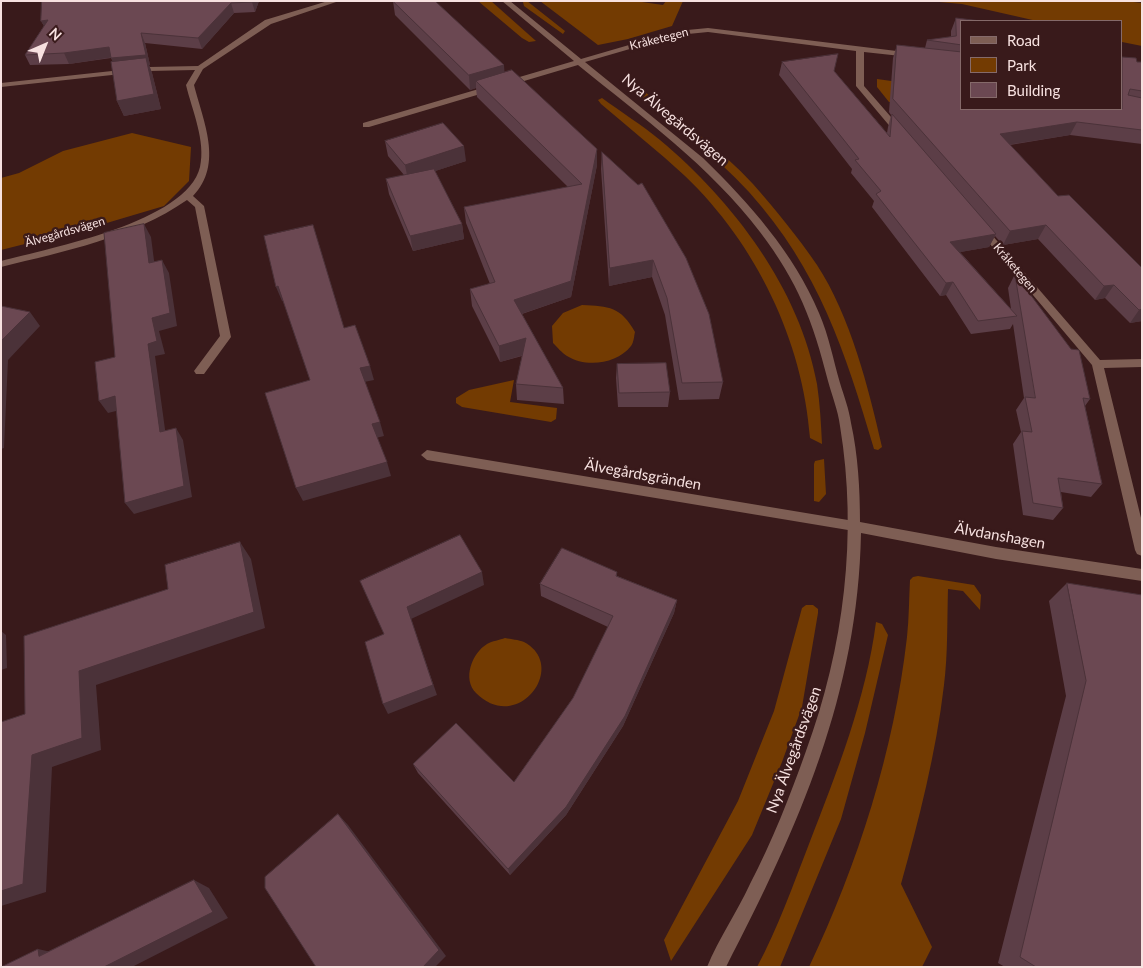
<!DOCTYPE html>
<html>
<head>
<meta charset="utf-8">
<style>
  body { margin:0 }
  #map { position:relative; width:1143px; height:968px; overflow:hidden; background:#391a1b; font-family:Lato,sans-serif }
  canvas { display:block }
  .frame { position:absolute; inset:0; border:2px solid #f7e1e0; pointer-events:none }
  .legend { position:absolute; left:960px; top:20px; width:162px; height:90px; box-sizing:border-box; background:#391a1b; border:1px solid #856a6a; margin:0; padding:6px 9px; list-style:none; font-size:15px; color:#f7e1e0 }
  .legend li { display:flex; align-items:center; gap:10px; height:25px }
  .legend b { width:25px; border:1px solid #856a6a }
  .north { position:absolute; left:20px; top:20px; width:50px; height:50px; -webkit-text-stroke:4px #391a1b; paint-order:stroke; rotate:44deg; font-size:14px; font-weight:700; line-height:20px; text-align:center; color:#f7e1e0 }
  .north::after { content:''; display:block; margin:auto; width:18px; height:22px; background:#f7e1e0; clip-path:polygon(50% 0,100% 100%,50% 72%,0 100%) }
</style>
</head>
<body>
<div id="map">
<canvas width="1143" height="968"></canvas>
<div class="frame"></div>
<ul class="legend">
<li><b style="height:6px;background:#7e5e54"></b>Road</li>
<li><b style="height:14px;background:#733b02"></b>Park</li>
<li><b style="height:14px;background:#6b4852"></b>Building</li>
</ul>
<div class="north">N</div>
</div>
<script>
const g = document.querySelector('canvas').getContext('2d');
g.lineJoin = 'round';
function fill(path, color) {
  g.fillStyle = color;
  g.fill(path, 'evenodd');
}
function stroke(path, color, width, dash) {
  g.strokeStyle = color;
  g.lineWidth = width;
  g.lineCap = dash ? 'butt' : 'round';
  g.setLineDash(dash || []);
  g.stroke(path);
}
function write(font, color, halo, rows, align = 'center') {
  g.font = font + ' Lato,sans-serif';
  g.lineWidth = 5;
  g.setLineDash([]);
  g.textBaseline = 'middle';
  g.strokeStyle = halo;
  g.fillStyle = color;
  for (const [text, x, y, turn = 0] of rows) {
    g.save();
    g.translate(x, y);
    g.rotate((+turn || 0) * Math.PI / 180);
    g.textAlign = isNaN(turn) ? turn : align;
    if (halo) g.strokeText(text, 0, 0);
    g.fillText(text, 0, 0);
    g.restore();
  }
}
fill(new Path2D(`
  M478,1H491L536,41L529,42L522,38Z
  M527,1L565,31L563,34L524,6L523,2Z
  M540,1H635L663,5L666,1H683L672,26L628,39L598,45Z
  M928,1H1125L1142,3V46L1122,42V21H1037L962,4Z
  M877,79L906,83L891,102H889L877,87Z
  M635,87L640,88C678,119 720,148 753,184C775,209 798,237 817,265C850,315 869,389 882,447L878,450L874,449C845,351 819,270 749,192C714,154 671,122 632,89Z
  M602,98C621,112 642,125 660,140C733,201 800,289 817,384C820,404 821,424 822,444L810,438C803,341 756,244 685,176C658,151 629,128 601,104L598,100Z
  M132,133L191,147L189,181L164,206L100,225L1,250V178L19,173L63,151Z
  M582,305C609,306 621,307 635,332C634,336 634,342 631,346C617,364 586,368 567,356C562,353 557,347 553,343L552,326L563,313Z
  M514,380L510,402L557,408L556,419L551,422L462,407L456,403V398L469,390Z
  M824,459L826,494L819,502L814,501V464L815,461Z
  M918,576L974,585L981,595L980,610L963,591L948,589C947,621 948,654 944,685C936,753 919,819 901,884L932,947L922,967H809C858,864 894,751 907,637C909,618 909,599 910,580L913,577Z
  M806,605H813L818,609V613L802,707L782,762L752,835L671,961L664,940L738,801L774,711L802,608Z
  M876,622L882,624L888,635L865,733L841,819L780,967H757C778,928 793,885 809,844C837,772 866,699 876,622Z
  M505,638C511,639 519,640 524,642C569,666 518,735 476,693C462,679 472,653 487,644C492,641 500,640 505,638Z`), '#733b02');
fill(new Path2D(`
  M427,450L854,521L859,522L860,526L859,530L854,531L427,460L421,455Z`), '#7e5e54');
fill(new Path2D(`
  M328,1H339L271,24L203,69L194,85C203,121 224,164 193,196L204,206L231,337L204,374H196L194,371L220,336L195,207L187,200C132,238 65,251 1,267V261C50,248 187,222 200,167C206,141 192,110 186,85L195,70L149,71L1,87V83L149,67L198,66L265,20Z
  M502,1H510L581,59L677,31L708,28L913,53L914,55L910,57L864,52V86L904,132V136H898L856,86V51L708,32L678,35L585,62L703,158C749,203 794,253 819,313C829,336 833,359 840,383C844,396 849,409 851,423C858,455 860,489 860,522L996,547L1142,569V581L996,559L861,533C858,694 799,826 726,967H707C719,938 737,912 750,884C772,842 790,796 806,751C844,648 858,535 840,426C838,410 832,396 828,381C813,321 798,282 760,232C710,166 642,117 578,65L369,127H363V123L574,61Z
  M982,226L985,227L1100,360L1142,359V367L1104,368L1142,522V556L1137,554L1135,550L1092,365L979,231L977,229Z`), '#7e5e54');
fill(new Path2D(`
  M42,1H259L255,12L234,13L202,49L145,43L150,65H149L152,73L161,109L124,116L117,101L113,61L111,58L69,64L30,65L25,55L44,26L41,21Z
  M393,1L504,73L597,149V165L571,297L522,314L563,388L564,404L517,400L516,384L522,356L500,362L472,306L470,289L490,284L466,223L464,207L568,187L477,97L476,88L470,90L395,15Z
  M956,18L962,21V109L1137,62H1142V144L1070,135L1010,145L1058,196L1142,268V321L1130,323L1105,298L1095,300L1038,239L1003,245L995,236L989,247L960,252L1011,309L1008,288L1015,274L1090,399L1085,406L1102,484L1091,497L1061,492L1063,508L1053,520L1023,515L1013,444L1021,432L1016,410L1024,398L1013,324L1010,329L971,334L946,295L940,296L872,207L874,201L851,173L852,169L779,75L782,62L834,71L887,133L888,127L891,115L889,112L893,58L897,45L925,48L927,40L951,37V31Z
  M385,141L466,161L435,171L462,224L464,239L413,251L389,194L386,179L404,175L388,156Z
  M602,152L723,382L719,399L679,400L665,315L652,277L609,286L601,169Z
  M617,364L670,392L668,407H618L616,378Z
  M617,572V576L677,600L674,613L623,726L566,815L510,875L418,773L413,764L514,782L573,698L608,627L541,596L540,584Z
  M1067,583L1142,967H1005L998,963L1066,696L1049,601Z`), '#5c3e47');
fill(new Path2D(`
  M252,1H259L255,12L252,2Z
  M231,3L234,13L202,49L198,38Z
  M48,20L47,31L41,21Z
  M141,33L145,43L150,65H149L152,73L161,109L124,116L117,101L116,69L111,58Z
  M109,47L114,57L69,64L64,53Z
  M504,65L505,79L476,81V88L470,90L469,75Z
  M1077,122L1070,135L994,147L1000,134Z
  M464,146L466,161L408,180L405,165Z
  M597,149V165L571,297L515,316L514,300L571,281Z
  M144,224L151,237L156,276L149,263Z
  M462,224L464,239L413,251L410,236Z
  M1046,225L1038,239L1003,245L1010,231Z
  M996,234L989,247L944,255L950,242Z
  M162,260L169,273L177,326L159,331L165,354L155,356L167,444L160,432L148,344Z
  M653,260L652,277L609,286L610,268Z
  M953,282L946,295L940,296L946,283Z
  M1114,285L1105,298L1095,300L1104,286Z
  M278,286L283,301H282L276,287Z
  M1142,309V321L1130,323L1139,310Z
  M30,312L40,326L8,360L4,448L1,449V341Z
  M526,338L527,354L500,362L499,346Z
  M370,366L374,380L364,382L360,368Z
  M115,396L124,409L108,413L99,401Z
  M380,422L384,436L376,438L372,424Z
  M176,428L183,440L192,497L134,514L125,503Z
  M387,462L391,476L303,501L296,488Z
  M240,542L251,559L265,628L96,685L101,750L52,767L46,892L1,906V891L32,755L79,671Z
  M482,572L484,585L411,619L437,695L388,714L383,704L407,607Z
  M677,600L674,613L623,726L566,815L510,875L508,869Z
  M1,631L6,635L7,668L1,670Z
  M338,814L348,825L446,956L435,967H423Z
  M194,880L209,888L228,918L132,967H104Z
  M38,949L60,954L39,956Z`), '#4b3239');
const building = new Path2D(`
  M42,1H252V2L231,3L198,38L141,33L146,55L111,58L109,47L64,53L25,55L48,20L41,21Z
  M393,1H435L504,65L469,75Z
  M956,18L981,21H962V45L927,40L956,36Z
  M897,45L962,52V109H1122V57L1136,58L1137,62H1142V91L1130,89L1128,95L1142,98V130L1077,122L1000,134L1058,196L1069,195L1142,268V309L1139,310L1114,285L1104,286L1046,225L1010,231L893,99Z
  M838,54L834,71L890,137L892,114L996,234L950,242L1017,316L978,321L953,282L946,283L876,194L881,191L855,160L859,159L782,62Z
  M146,58L154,94L117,101L111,62Z
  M512,70L597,149L571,281L514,300L563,388L516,384L526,338L499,346L470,289L495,282L464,207L582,184L476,81Z
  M443,123L464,146L405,165L385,141Z
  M602,152L638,185L642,183L686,258L709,314L723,382L682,383L667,298L653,260L610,268Z
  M434,169L462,224L410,236L386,179Z
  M144,224L149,263L162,260L170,313L152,318L157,341L148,344L160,432L176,428L184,486L125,503L115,396L99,401L95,362L115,357L104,233Z
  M313,225L344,328L355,325L370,366L360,368L380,422L372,424L387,462L296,488L265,393L310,380L278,286L276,287L264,236Z
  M1015,274L1071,349L1079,350L1090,399L1083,398L1102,484L1058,478L1063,508L1033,503L1022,431L1032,432L1025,397L1035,398Z
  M1,306L30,312L1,341Z
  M666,363L670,392L619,393L617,364Z
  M460,535L482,572L407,607L433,685L383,704L365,642L384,634L360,581Z
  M240,542L254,612L79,671L82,738L32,755L23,884L1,891V722L25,714L24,636L168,589L165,565Z
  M562,548L617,572L616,576L677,600L625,716L566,807L508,869L413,764L456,723L514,782L573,698L613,616L540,584Z
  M1067,583L1142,595V967H1036L1020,957L1086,681Z
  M338,814L439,950L423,967H316L265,888V877Z
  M194,880L213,912L104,967H1L38,949L39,956Z`);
fill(building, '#6b4852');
stroke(building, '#4b3239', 1);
write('12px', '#f7e1e0', '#391a1b', [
  ["Kråketegen",659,39,-14],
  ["Älvegårdsvägen",65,232,-16],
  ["Kråketegen",1015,268,50]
]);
write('15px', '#f7e1e0', '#391a1b', [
  ["Nya Älvegårdsvägen",675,120,40],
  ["Älvegårdsgränden",643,475,10],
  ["Älvdanshagen",1000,536,10],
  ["Nya Älvegårdsvägen",794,750,-70]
]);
</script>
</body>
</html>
